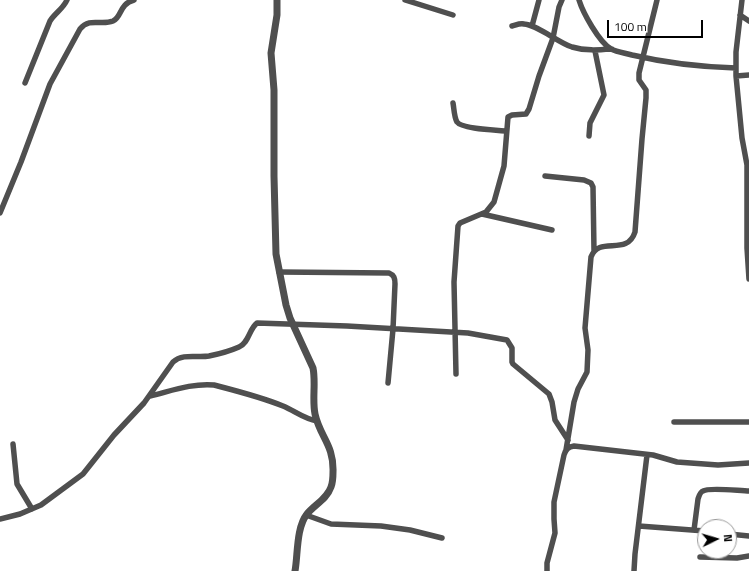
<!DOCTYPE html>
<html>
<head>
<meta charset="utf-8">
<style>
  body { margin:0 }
  #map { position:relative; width:749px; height:571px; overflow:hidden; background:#fff; font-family:"Titillium Web",sans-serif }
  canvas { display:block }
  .north { position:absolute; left:697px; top:519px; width:40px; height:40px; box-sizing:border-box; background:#fff; border:1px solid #999; border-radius:50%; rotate:85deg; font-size:11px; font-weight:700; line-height:16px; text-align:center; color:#000 }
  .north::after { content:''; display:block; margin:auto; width:14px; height:18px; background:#000; clip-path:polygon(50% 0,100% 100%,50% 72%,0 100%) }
  .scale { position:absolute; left:607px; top:20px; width:96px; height:18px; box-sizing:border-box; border:2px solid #000; border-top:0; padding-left:5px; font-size:12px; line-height:14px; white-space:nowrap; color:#000; -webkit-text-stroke:3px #fff; paint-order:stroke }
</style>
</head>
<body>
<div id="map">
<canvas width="749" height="571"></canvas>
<div class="north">N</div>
<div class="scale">100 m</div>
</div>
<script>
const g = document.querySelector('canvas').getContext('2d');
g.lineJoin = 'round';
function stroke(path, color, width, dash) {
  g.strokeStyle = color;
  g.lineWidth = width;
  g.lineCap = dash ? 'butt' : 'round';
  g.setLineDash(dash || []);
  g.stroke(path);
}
stroke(new Path2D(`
  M405,0L453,15
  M579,0C583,13 599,42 611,49C617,52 625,53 632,55C666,63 701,67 736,68
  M742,0L736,52V76L742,138L747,165V248L749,279
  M740,15L749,21
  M512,26C516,25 520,23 524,24C538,25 557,42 572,47C585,51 598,50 612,49
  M532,26L539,0
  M736,76L749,75
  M25,83L50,21C55,13 63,9 67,0
  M453,103C454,108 454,117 457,122C462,129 497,130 506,131
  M589,136L590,123L604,95L595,51
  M545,176L584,180L591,183L593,187L594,251
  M0,213L21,162L50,84L80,29C90,17 101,26 113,21C122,17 119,4 134,0
  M482,214L552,230
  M279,272L389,273C394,275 395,278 395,284L393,329L388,383
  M456,374L454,282L458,226L460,223L486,212L494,202L504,166L508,117L512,115L526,114L529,109L539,76L553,38L559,7L562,0
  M150,396C171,391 192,383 214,385C237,391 261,397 283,406C295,411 304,419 317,421
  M674,422H749
  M13,444L17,484L32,509
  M566,450L574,402L578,389L587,372L588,350L585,328L591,257C599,235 627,257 635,232L642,139L646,98V90L639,80V73L657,0
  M306,515L331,524L381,526L410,530L442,538
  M0,519L20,514L41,505L83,474L114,435L144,403L173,362C183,353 197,358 209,356C219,354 230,351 239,347C249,343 249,329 257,323L347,326L468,333L507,340L512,348V362L513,364L549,394L552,402L555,420L568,440
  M639,526L705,531
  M694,530L698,499C699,496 700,492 703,491C709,487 740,491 749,491
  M729,534L749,536
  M700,557L737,558L749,556
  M547,571V563L555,533L554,519V502L564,455C566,449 568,447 574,446L653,455L677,462L718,465L749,463
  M634,571L635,554L647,455`), '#4f4f4f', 5.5);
stroke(new Path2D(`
  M277,0V15L271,53L274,90V176L276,254L286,305L290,318L313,368C316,383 312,399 315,414C320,437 334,445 333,472C333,477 333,482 331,487C327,499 314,505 307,514C296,528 298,555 295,571`), '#4f4f4f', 7);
</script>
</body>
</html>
